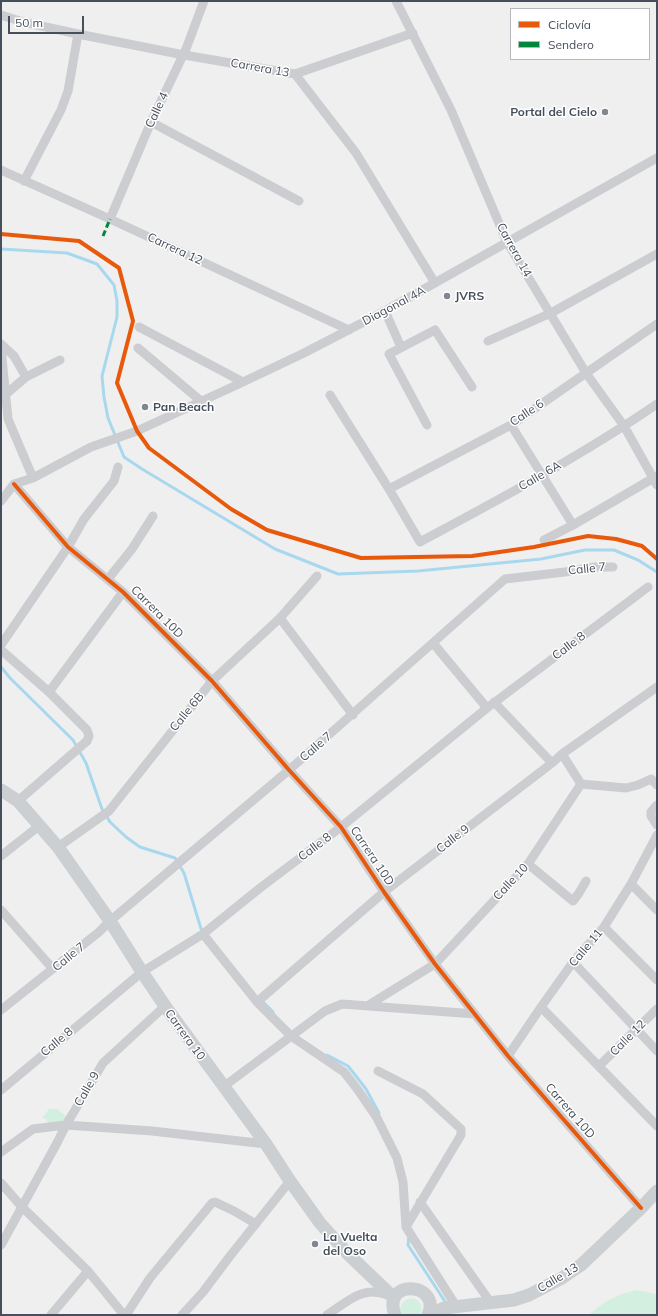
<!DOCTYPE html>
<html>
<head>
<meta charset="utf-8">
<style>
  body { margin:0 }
  #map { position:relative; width:658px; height:1316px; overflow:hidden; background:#f0efef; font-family:Mulish,sans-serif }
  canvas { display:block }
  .frame { position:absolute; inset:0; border:2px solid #464f5b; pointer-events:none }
  .legend { position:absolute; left:510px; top:8px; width:140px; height:52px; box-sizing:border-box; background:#fff; border:1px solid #b5b9bd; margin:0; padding:5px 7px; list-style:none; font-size:12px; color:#464f5b }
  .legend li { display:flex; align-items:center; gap:8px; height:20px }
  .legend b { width:20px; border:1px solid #b5b9bd }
  .scale { position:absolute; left:8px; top:16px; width:76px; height:18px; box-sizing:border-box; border:2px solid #464f5b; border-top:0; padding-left:5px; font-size:12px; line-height:14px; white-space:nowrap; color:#464f5b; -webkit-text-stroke:3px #fff; paint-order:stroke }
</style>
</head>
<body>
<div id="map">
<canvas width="658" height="1316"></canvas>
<div class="frame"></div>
<ul class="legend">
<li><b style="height:5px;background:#e8590c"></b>Ciclovía</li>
<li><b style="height:5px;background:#00873e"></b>Sendero</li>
</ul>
<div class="scale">50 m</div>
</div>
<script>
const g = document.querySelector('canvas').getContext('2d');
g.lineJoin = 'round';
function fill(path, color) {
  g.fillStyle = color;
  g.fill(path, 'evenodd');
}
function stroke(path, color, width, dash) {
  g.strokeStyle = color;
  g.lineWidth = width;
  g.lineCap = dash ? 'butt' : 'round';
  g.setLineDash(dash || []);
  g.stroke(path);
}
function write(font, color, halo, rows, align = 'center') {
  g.font = font + ' Mulish,sans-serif';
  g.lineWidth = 3;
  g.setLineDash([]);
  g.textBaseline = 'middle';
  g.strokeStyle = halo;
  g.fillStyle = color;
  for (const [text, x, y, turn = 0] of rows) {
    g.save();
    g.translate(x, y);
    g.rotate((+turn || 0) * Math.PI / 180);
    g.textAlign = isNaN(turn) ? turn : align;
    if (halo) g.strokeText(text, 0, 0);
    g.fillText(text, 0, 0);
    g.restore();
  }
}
fill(new Path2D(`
  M49,1109H57L70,1119L57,1131L45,1119L42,1118Z
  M636,1290L652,1293L657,1295V1315H589C604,1301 616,1295 636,1290Z
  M411,1298C420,1299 424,1307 420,1315H402C398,1307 402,1300 411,1298Z`), '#d3efe0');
stroke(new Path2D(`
  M1,249L67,253L97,264L114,285L117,301V317L102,376L104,397L108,418L124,457L142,469L275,549L338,574L418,571L541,559L585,550H614L638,560L657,572
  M1,667L11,679L73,740L86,763L102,809L110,822L126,837L140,847L175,858L184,873L202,932
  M263,1002L273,1012
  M327,1055L348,1066L366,1089L379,1113
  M409,1236L408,1245L446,1303`), '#a8d8ed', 3);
stroke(new Path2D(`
  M396,1L451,110L507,242L586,373L624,426L657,485
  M1,15L23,22L78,34L184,55L295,74L356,153L435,283
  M295,74L413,33
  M151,122L299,201
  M1,170L110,219L349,330
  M24,181L61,110L68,91L78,34
  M110,219L151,122L186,49L204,1
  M385,311L401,347
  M139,327L243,382
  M488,341L551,313L657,254
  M1,344L14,356L26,377
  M1,348L8,419L33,478
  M138,348L201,401
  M6,394L26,377L60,360
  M330,395L389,489L420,542C500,499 581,456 657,404
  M427,425L389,354L435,330L472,387
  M511,425L573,525
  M14,484L68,547L123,592L212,681L289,770L341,827L384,892L435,964L508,1056L641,1208
  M389,489L511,425L657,324
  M1,501L14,484L33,478L91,447L137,431L243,382L304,353L385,311L657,158
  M544,540L573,525L657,476
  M108,579L132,549L153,516
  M280,618L353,715
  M433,643L487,708
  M1,645L68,547L84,519L114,481L118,467
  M1,650L49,692L87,730L89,736L87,741L18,801
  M49,692L123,592
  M494,702L552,763
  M562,754L581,784
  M657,805L651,812V816L657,825
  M58,847L109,811L212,681L280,618L317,576
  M1,856L39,826
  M528,864L573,901L579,893L586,881
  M631,884L657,910
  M1,910L53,969
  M604,927L657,980
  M203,934L257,1002L291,1036L344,1072L358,1090L377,1118L397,1158L403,1182L406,1227
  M573,962L657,1051
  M257,1002L384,892L552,763L562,754L657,687
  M367,1006L435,964L528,864L581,784L626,788L638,785L651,779L657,785
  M541,1007L657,1126
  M1,1010L99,932L110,921L289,770L505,579L565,572L594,567H613
  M508,1056L541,1007L573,962L604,927L631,884L657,835
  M599,1066L657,1009
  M378,1071L423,1094L461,1129V1135L406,1227L456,1306
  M223,1087L325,1011L342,1004L475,1014
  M1,1090L142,972L203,934L260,888L341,827L487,708L648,587
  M1,1152L33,1129L66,1125L103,1063L165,1006
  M1,1183L22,1207L88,1271L124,1315
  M420,1202L491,1303
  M1,1245L57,1143L66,1125L152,1131L266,1144
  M51,1315L88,1271
  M126,1315L150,1278L212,1203L215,1202L234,1211L256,1224
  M182,1315L203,1292L230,1256L290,1181
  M327,1315C348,1301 364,1284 390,1296`), '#cbcdd0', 9);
stroke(new Path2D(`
  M1,790L18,801L58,847L110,921L142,972L165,1006L266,1144L290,1181L320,1223L348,1254L394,1298
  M395,1315C381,1278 442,1282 428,1315
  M429,1315L444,1308L514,1300L529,1295L562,1278L581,1265L641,1208L657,1191`), '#cccfd1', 13);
stroke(new Path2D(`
  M103,236L110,219`), '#00873e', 3, [6, 3]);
stroke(new Path2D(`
  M1,234L79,241L119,268L133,321L117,383L137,431L149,448L231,509L267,530L361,558L472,556L534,547L588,536L616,539L642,546L657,559
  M14,484L68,547L123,592L212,681L289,770L341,827L384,892L435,964L508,1056L641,1208`), '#e8590c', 4);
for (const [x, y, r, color] of [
  [605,112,4,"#82878f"],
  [447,296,4,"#82878f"],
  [145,407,4,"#82878f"],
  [315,1244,4,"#82878f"]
]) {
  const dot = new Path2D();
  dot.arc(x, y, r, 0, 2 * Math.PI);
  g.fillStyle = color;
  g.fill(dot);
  stroke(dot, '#fff', 1.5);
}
write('12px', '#464f5b', '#fff', [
  ["Carrera 13",260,68,10],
  ["Calle 4",157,110,-65],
  ["Carrera 12",175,249,25],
  ["Carrera 14",514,250,61],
  ["Diagonal 4A",394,306,-28],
  ["Calle 6",527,413,-34],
  ["Calle 6A",540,476,-30],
  ["Calle 7",587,569,-6],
  ["Carrera 10D",157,612,45],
  ["Calle 8",569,646,-37],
  ["Calle 6B",187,712,-51],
  ["Calle 7",316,747,-41],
  ["Calle 9",453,839,-38],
  ["Calle 8",315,847,-37],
  ["Carrera 10D",372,856,56],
  ["Calle 10",511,882,-47],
  ["Calle 11",586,948,-50],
  ["Calle 7",69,957,-39],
  ["Carrera 10",185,1035,54],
  ["Calle 12",628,1038,-45],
  ["Calle 8",57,1042,-40],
  ["Calle 9",87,1089,-60],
  ["Carrera 10D",570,1111,49],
  ["Calle 13",558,1278,-31]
]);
write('bold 12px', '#464f5b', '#fff', [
  ["Portal del Cielo",597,112,"right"],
  ["JVRS",455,296],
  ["Pan Beach",153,407],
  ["La Vuelta",323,1237],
  ["del Oso",323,1251]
], 'left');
</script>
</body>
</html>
